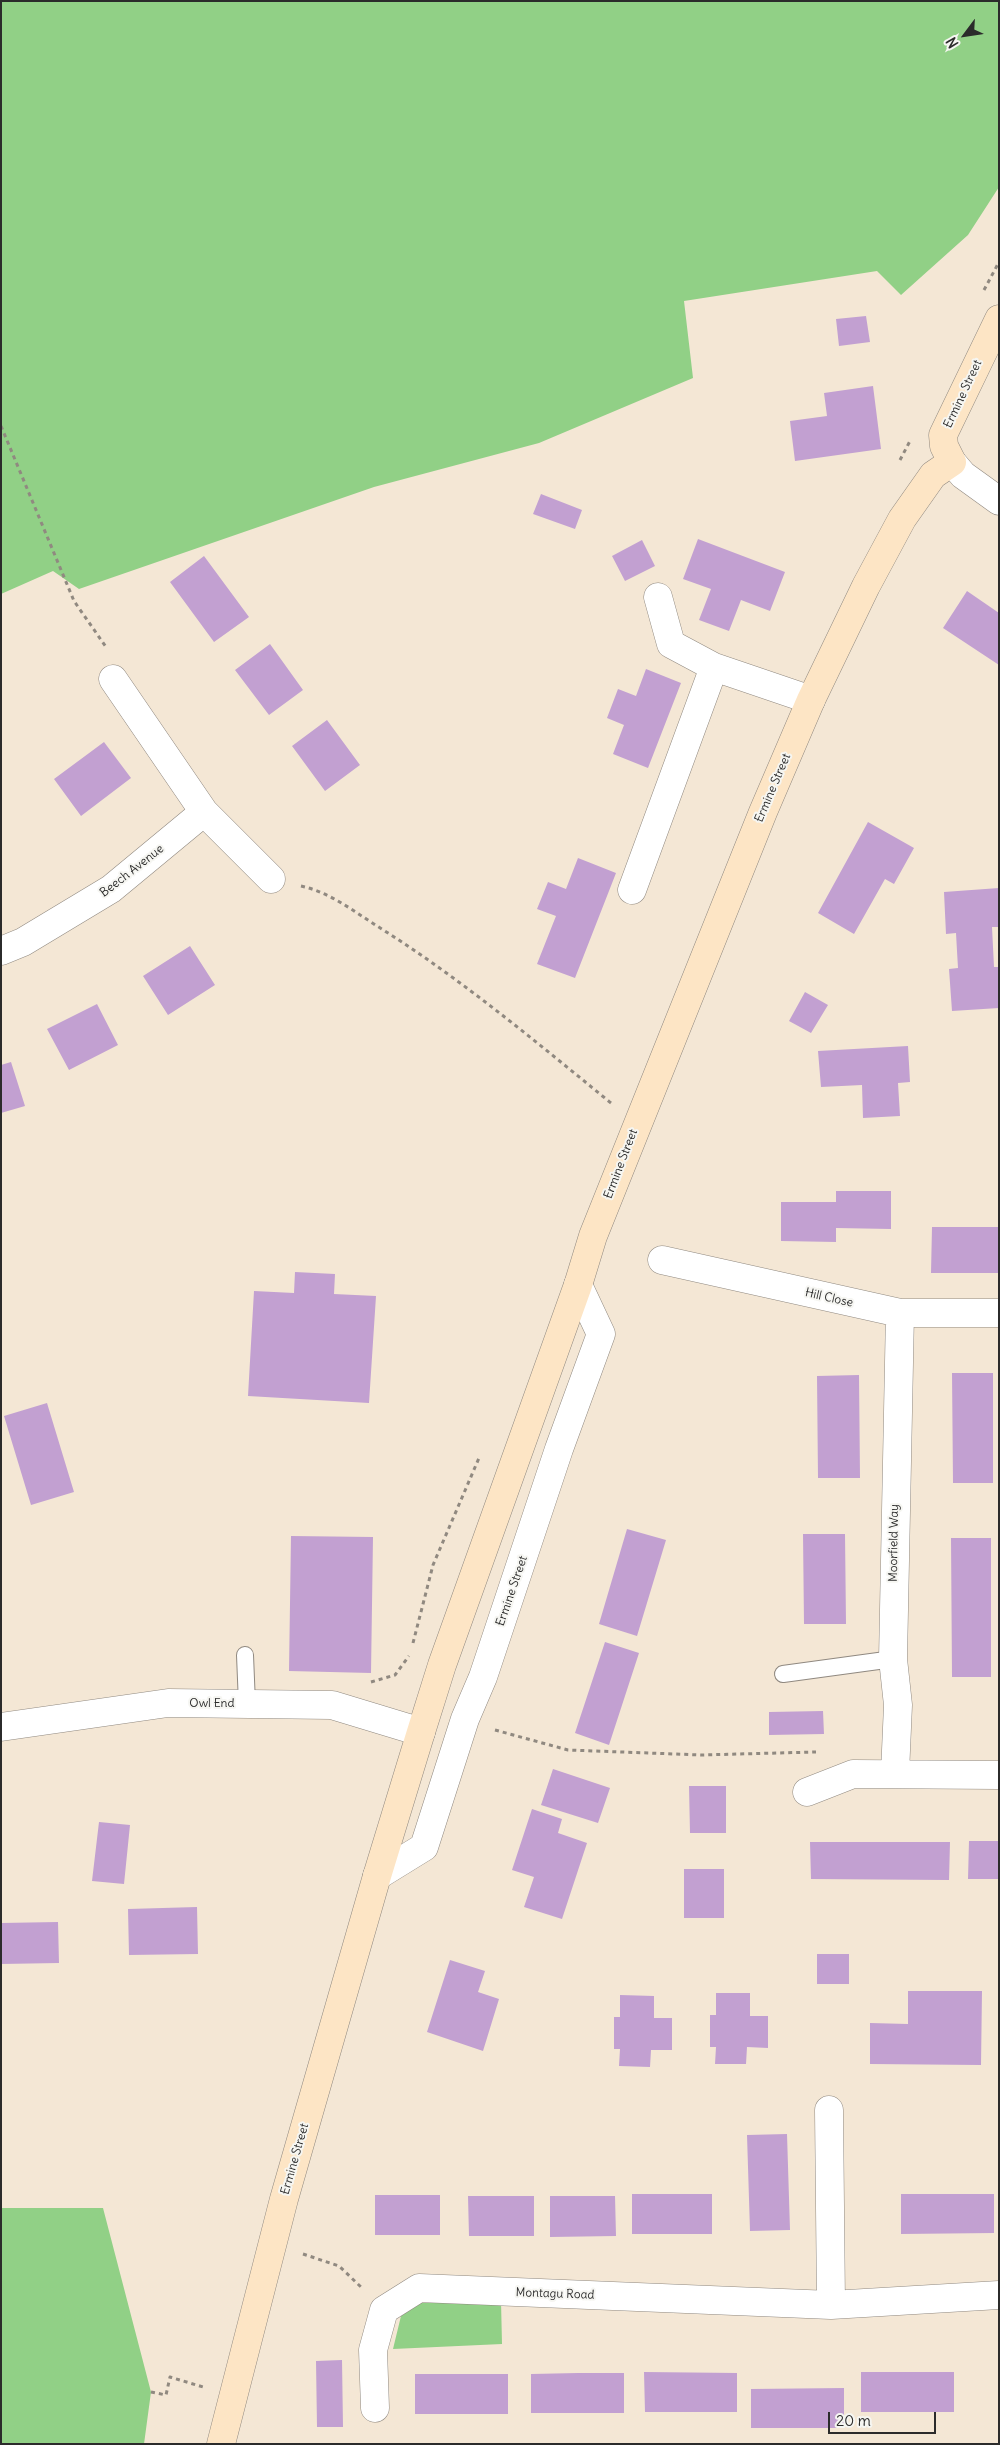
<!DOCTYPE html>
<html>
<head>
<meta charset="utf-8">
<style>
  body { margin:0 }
  #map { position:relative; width:1000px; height:2445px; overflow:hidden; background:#f4e7d5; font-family:Delius,sans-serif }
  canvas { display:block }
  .frame { position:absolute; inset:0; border:2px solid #2b2b2b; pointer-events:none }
  .north { position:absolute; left:940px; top:10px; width:50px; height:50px; -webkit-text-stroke:4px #f6f6f2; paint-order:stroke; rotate:239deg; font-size:14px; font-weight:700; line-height:20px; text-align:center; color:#2b2b2b }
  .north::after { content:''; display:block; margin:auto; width:18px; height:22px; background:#2b2b2b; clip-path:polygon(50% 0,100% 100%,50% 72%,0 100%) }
  .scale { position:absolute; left:828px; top:2412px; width:108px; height:22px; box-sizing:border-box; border:2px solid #2b2b2b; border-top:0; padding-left:6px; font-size:15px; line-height:18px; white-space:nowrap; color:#2b2b2b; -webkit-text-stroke:4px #f6f6f2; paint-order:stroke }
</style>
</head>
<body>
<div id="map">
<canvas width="1000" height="2445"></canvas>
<div class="frame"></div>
<div class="north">N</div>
<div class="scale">20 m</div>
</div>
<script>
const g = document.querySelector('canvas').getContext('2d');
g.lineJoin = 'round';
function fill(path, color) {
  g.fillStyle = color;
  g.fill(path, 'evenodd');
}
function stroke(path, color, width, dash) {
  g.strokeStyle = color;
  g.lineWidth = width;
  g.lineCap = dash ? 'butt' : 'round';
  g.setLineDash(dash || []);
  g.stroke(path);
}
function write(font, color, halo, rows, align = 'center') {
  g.font = font + ' Delius,sans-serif';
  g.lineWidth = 4;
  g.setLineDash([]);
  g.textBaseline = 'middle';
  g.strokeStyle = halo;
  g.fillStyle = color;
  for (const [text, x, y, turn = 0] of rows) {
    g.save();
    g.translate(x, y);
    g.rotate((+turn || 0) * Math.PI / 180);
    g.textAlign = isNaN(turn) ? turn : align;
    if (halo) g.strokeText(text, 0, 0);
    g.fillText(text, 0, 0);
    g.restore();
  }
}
fill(new Path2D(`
  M1,1H999V187L968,235L901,295L877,271L684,301L693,378L539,443L374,487L79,589L53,571L1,594Z
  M1,2208H103L151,2392L144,2444H1Z
  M501,2301L502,2344L393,2349L401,2316L419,2303Z`), '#91d086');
fill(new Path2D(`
  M866,316L870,342L839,346L836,319Z
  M873,386L881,449L795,461L790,421L827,416L824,393Z
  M541,494L582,510L575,529L533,514Z
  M698,539L785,572L770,611L741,600L729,631L699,620L711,589L683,579Z
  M642,540L655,566L625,581L612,556Z
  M204,556L249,617L214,642L170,582Z
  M967,591L999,613V665L943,628Z
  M270,644L303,690L269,715L235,670Z
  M646,669L681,683L648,768L613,754L624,725L607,718L618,689L636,696Z
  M327,720L360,765L325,791L292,746Z
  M104,742L131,778L81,816L54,779Z
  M868,822L914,848L894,884L885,879L854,934L818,913Z
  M578,858L616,873L575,978L537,964L556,916L537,909L548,882L566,889Z
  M999,888V927H992L994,967H999V1008L952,1011L949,969L958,968L957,951L956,933L946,934L944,892Z
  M190,946L215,985L168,1015L143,976Z
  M805,992L828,1005L811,1033L789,1021Z
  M97,1004L118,1045L69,1070L47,1029Z
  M908,1046L910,1082L898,1083L900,1116L863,1118L862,1085L821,1087L818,1051Z
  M11,1062L25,1106L1,1113V1065Z
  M836,1191H891V1229L836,1228V1242L781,1241V1202H836Z
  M932,1227H999V1273H931Z
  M295,1272L335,1274L334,1294L376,1296L369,1403L248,1396L254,1291L294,1293Z
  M952,1373H993V1483H953Z
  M859,1375L860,1478H818L817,1376Z
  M47,1403L74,1492L31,1505L4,1416Z
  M627,1529L666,1540L637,1636L599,1624Z
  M803,1534H845L846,1624H804Z
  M291,1536L373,1537L371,1673L289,1671Z
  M951,1538H991V1677H952Z
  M605,1642L639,1653L609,1745L575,1733Z
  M823,1711L824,1734L769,1735V1712Z
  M553,1769L610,1788L598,1823L541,1805Z
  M689,1786H726V1833H690Z
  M532,1809L562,1819L558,1833L587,1843L562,1919L524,1907L534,1877L512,1870Z
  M99,1822L130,1825L124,1884L92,1881Z
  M969,1841H999V1879H968Z
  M810,1842H950L949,1880L811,1879Z
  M684,1869H724V1918H684Z
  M197,1907L198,1954L129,1955L128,1909Z
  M58,1922L59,1963L1,1964V1923Z
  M817,1954H849V1984H817Z
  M450,1960L485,1971L478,1992L499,1999L483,2051L427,2032Z
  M908,1991H982L981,2065L870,2064V2023L908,2024Z
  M716,1993H750V2016H768V2048L747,2047L746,2064H715L716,2047H710V2015H716Z
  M620,1995L654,1996V2018H672V2050H651L650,2067L619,2066L620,2049H614V2017H620Z
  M787,2134L790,2230L750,2231L747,2135Z
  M632,2194H712V2234H632Z
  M901,2194H994V2233L901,2234Z
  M375,2195H440V2235H375Z
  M468,2196H534V2236H469Z
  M550,2196H615L616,2236L550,2237Z
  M342,2360L343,2427H317L316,2361Z
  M644,2372L737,2373V2412H645Z
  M861,2372H954V2412H861Z
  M578,2373H624V2413H531V2374Z
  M415,2374H508V2414H415Z
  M844,2388V2428H751V2389Z`), '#c2a0d1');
const lane = new Path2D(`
  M245,1655L247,1704
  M783,1674L893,1659`);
const street = new Path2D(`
  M952,462L963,475L999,501
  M658,597L671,644L714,667
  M204,812L271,879
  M632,890L714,667L811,700
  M1,951L23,942L111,889L204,812L113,679
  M662,1260L900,1313H999
  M1,1727L168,1703L332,1705L421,1732
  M895,1773L898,1705L893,1659L900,1313
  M807,1792L853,1774L999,1775
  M377,1876L424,1847L465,1719L483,1677L559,1449L601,1334L578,1285
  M829,2110L831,2305
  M375,2408L373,2350L384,2310L419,2288L831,2305L999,2295`);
const secondary = new Path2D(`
  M221,2444L284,2199L377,1876L421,1732L442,1665L578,1285L593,1236L763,812L811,700L866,586L902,519L933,475L952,462L944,446L943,435L999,319`);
stroke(lane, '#908980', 18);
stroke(street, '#908980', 29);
stroke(secondary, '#908980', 29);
stroke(new Path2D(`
  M984,290L999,262
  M1,426L74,601L106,647
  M900,460L910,441
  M301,886C329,892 352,910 377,926C460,978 535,1041 611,1103
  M413,1643L433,1565L479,1458
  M371,1682L395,1675L409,1656
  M495,1730L568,1750L701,1755L816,1752
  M303,2254L339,2266L361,2287
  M151,2392L166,2395L170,2377L203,2387`), '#908980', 3, [4, 4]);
stroke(lane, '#fff', 16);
stroke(street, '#fff', 28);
stroke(secondary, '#fde5c5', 28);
write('12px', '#2b2b2b', '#f6f6f2', [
  ["Ermine Street",963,394,-65],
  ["Ermine Street",773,788,-67],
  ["Beech Avenue",132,871,-38],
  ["Ermine Street",621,1164,-69],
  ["Hill Close",829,1298,13],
  ["Moorfield Way",894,1543,-89],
  ["Ermine Street",512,1591,-71],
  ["Owl End",212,1704],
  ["Ermine Street",295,2159,-74],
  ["Montagu Road",555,2294,2]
]);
</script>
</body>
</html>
